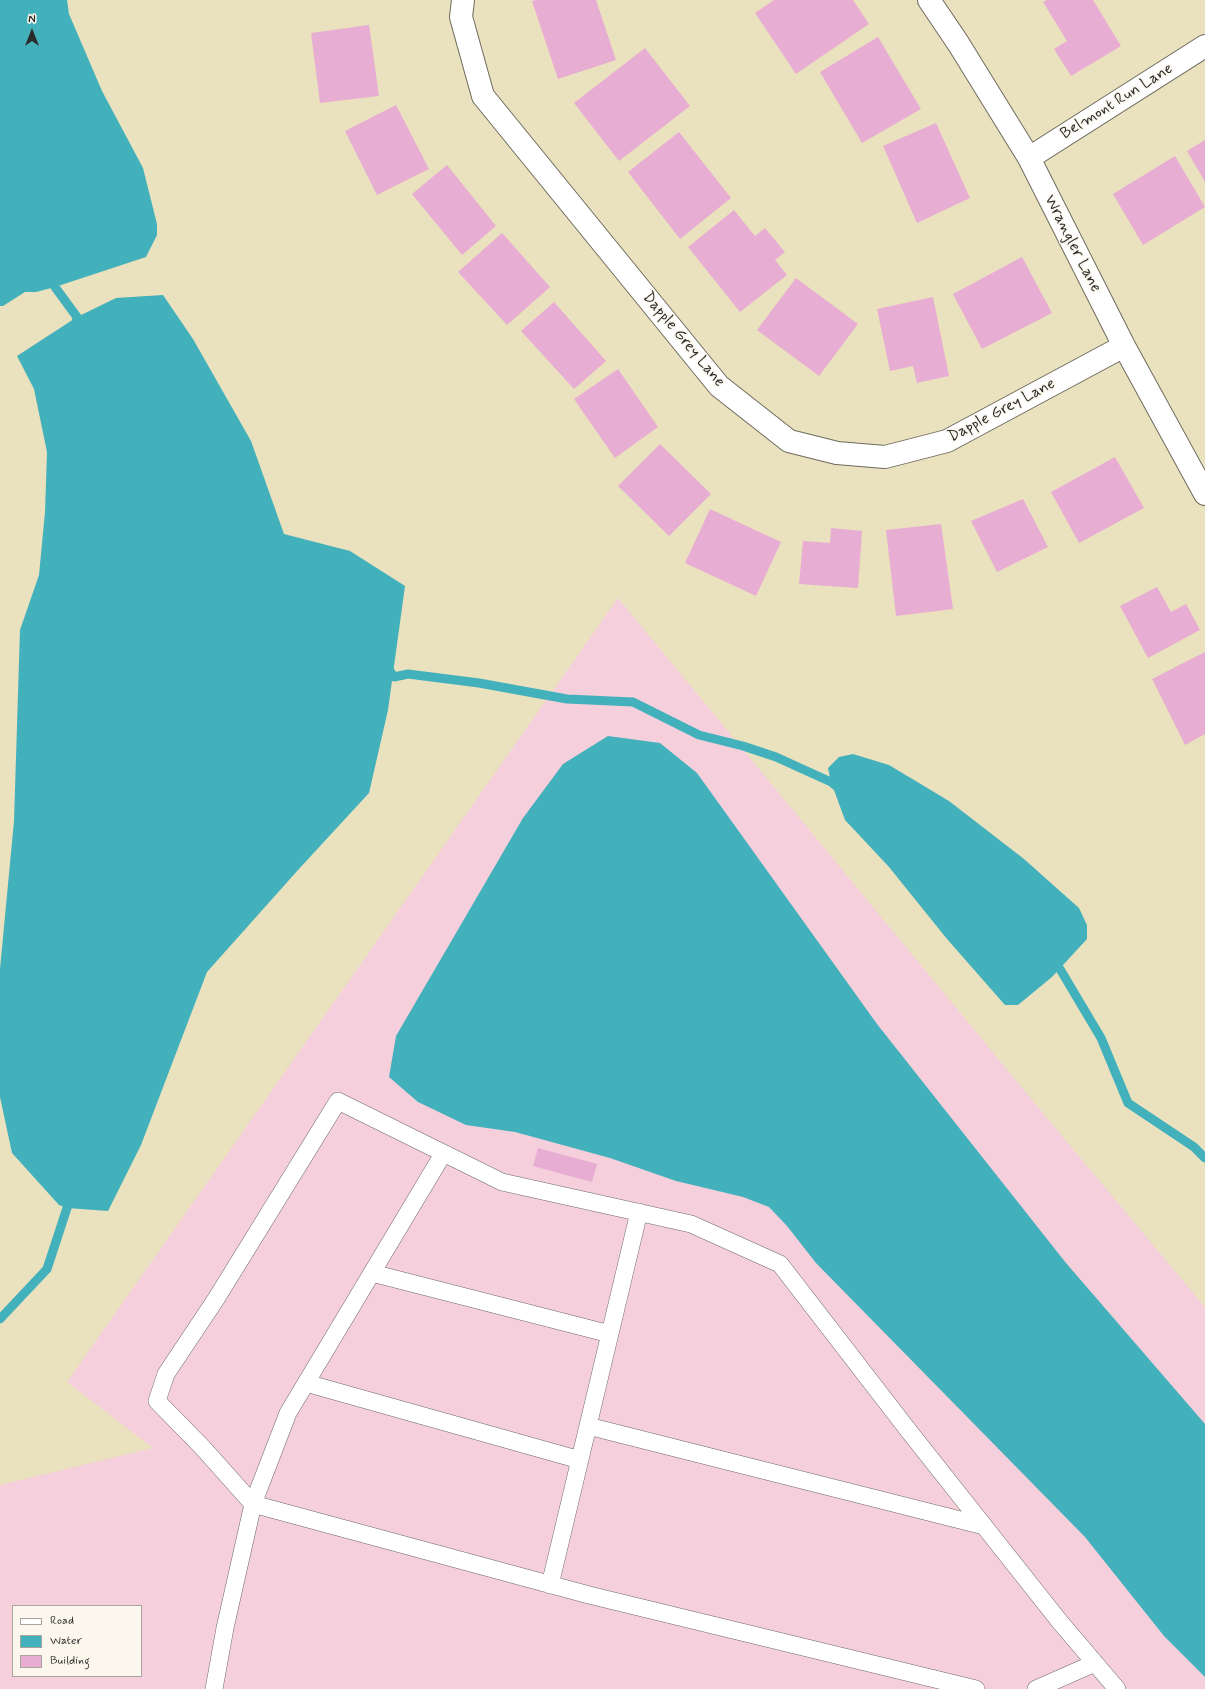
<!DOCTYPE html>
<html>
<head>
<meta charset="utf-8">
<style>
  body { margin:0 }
  #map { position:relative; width:1205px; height:1689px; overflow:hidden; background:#eae1be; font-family:Mynerve,sans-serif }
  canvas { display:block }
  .legend { position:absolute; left:12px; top:1605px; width:130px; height:72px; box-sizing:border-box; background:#fbf7ec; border:1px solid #a8a59f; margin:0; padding:5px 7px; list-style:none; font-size:12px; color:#2b2b2b }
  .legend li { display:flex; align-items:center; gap:8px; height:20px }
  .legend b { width:20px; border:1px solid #a8a59f }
  .north { position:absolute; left:12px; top:12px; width:40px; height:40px; -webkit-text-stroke:3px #fbf7ec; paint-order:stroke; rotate:0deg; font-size:11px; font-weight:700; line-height:16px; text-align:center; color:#2b2b2b }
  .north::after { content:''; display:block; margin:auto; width:14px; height:18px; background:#2b2b2b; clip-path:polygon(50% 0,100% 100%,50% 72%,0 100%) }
</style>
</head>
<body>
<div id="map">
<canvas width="1205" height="1689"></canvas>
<ul class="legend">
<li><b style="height:5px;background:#fff"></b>Road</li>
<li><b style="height:11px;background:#42b1bc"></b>Water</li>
<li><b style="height:11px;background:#e8add3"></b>Building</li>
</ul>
<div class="north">N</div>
</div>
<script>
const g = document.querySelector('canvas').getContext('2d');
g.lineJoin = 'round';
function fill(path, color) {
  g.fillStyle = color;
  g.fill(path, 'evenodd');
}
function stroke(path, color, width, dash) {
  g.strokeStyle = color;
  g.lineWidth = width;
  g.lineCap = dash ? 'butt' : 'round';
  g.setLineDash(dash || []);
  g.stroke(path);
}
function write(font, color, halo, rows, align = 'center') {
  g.font = font + ' Mynerve,sans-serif';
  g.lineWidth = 3;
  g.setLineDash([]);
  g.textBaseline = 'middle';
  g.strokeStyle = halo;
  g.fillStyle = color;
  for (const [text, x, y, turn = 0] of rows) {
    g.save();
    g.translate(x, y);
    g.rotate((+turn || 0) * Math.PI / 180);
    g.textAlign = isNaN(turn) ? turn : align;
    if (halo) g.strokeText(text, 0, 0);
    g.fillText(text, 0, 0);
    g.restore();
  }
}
fill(new Path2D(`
  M618,598L1047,1118L1205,1307V1689H0V1485L153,1448L67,1382ZM13,1606H141V1676H13Z`), '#f5cfdb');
fill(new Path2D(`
  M0,0H67L69,14L102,91L143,168L157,224V235L146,257L55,287L36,292H25L3,306H0Z
  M163,295L193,339L251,441L284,534L350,551L405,586L388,710L369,793L298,870L207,972L141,1145L108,1211L67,1208L59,1205L12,1153L0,1097V969L14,821L20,630L39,575L45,512L47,452L34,389L17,356L77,317L116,298Z
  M608,736L660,743L697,773L877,1024L1066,1263L1205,1424V1677L1164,1636L1085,1537L816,1263L787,1226L769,1207L743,1197L676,1181L610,1158L515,1132L466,1125L418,1102L389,1077L396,1036L523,818L563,764Z
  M853,754L889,765L949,801L1024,859L1079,908L1087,925V939L1052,977L1018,1005H1005L947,939L889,867L845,820L831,782L828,768L839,757Z`), '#42b1bc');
stroke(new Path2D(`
  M53,274L55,287L77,317L75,328
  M388,668L394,677L408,674L479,683L567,699L633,702L699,735L743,746L776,757L831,782L840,789
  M1051,962L1060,969L1101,1038L1128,1103L1194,1147L1205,1158
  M0,1319L47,1269L67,1208L72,1197`), '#42b1bc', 9);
fill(new Path2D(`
  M536,0H596L616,60L558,79L532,1Z
  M774,0H853L869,24L796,74L755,13Z
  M1047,0H1093L1121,46L1071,76L1054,49L1067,41L1043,2Z
  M369,25L379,96L320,103L311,33Z
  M878,37L921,109L862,143L820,72Z
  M645,48L690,106L619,161L574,103Z
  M396,105L429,169L377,195L345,131Z
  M936,123L970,198L917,223L883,146Z
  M679,132L731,198L680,239L628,172Z
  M1205,140V182L1187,151Z
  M1175,156L1205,207L1143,245L1113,194Z
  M447,165L496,226L462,255L412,194Z
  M734,210L755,236L765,228L785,252L775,260L787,275L740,312L688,247Z
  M502,233L550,287L507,325L458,272Z
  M1022,257L1052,313L982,349L953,294Z
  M796,278L858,324L819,376L757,330Z
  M933,297L949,376L917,383L913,366L890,371L877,309Z
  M554,302L606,361L574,389L521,331Z
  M618,369L658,427L615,458L574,399Z
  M660,444L711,494L669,536L618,486Z
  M1115,457L1144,508L1079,543L1051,492Z
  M1023,499L1048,547L997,572L971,521Z
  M710,509L781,542L756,596L685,563Z
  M941,524L953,609L896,616L886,530Z
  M831,528L862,531L858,588L799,584L803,541L830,543Z
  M1157,587L1171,612L1186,604L1200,630L1148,658L1120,606Z
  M1205,652V734L1185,745L1152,679Z
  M538,1148L597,1164L592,1182L533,1166Z`), '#e8add3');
const lane = new Path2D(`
  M372,1273L610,1334
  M306,1383L580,1460
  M588,1426L984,1526
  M550,1585L639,1212
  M214,1689L225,1628L253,1504L288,1413L443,1154
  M976,1689L589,1595L253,1504L203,1448L157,1401L166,1374L216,1299L338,1101L502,1182L691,1224L780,1264L908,1430L1060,1622L1117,1689
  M1036,1689L1095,1663`);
const street = new Path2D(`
  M463,0L461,17L483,96L719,386L789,441L837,453L885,457L947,441L1124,346
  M929,0L958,43L1029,158L1124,346L1205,494
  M1029,158L1205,46`);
stroke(lane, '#6e6b5e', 18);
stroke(street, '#6e6b5e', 24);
stroke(lane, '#fff', 17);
stroke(street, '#fff', 22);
write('16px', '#2b2b2b', '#fbf7ec', [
  ["Belmont Run Lane",1117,102,-32],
  ["Wrangler Lane",1072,244,63],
  ["Dapple Grey Lane",683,340,50],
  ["Dapple Grey Lane",1002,411,-28]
]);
</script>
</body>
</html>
